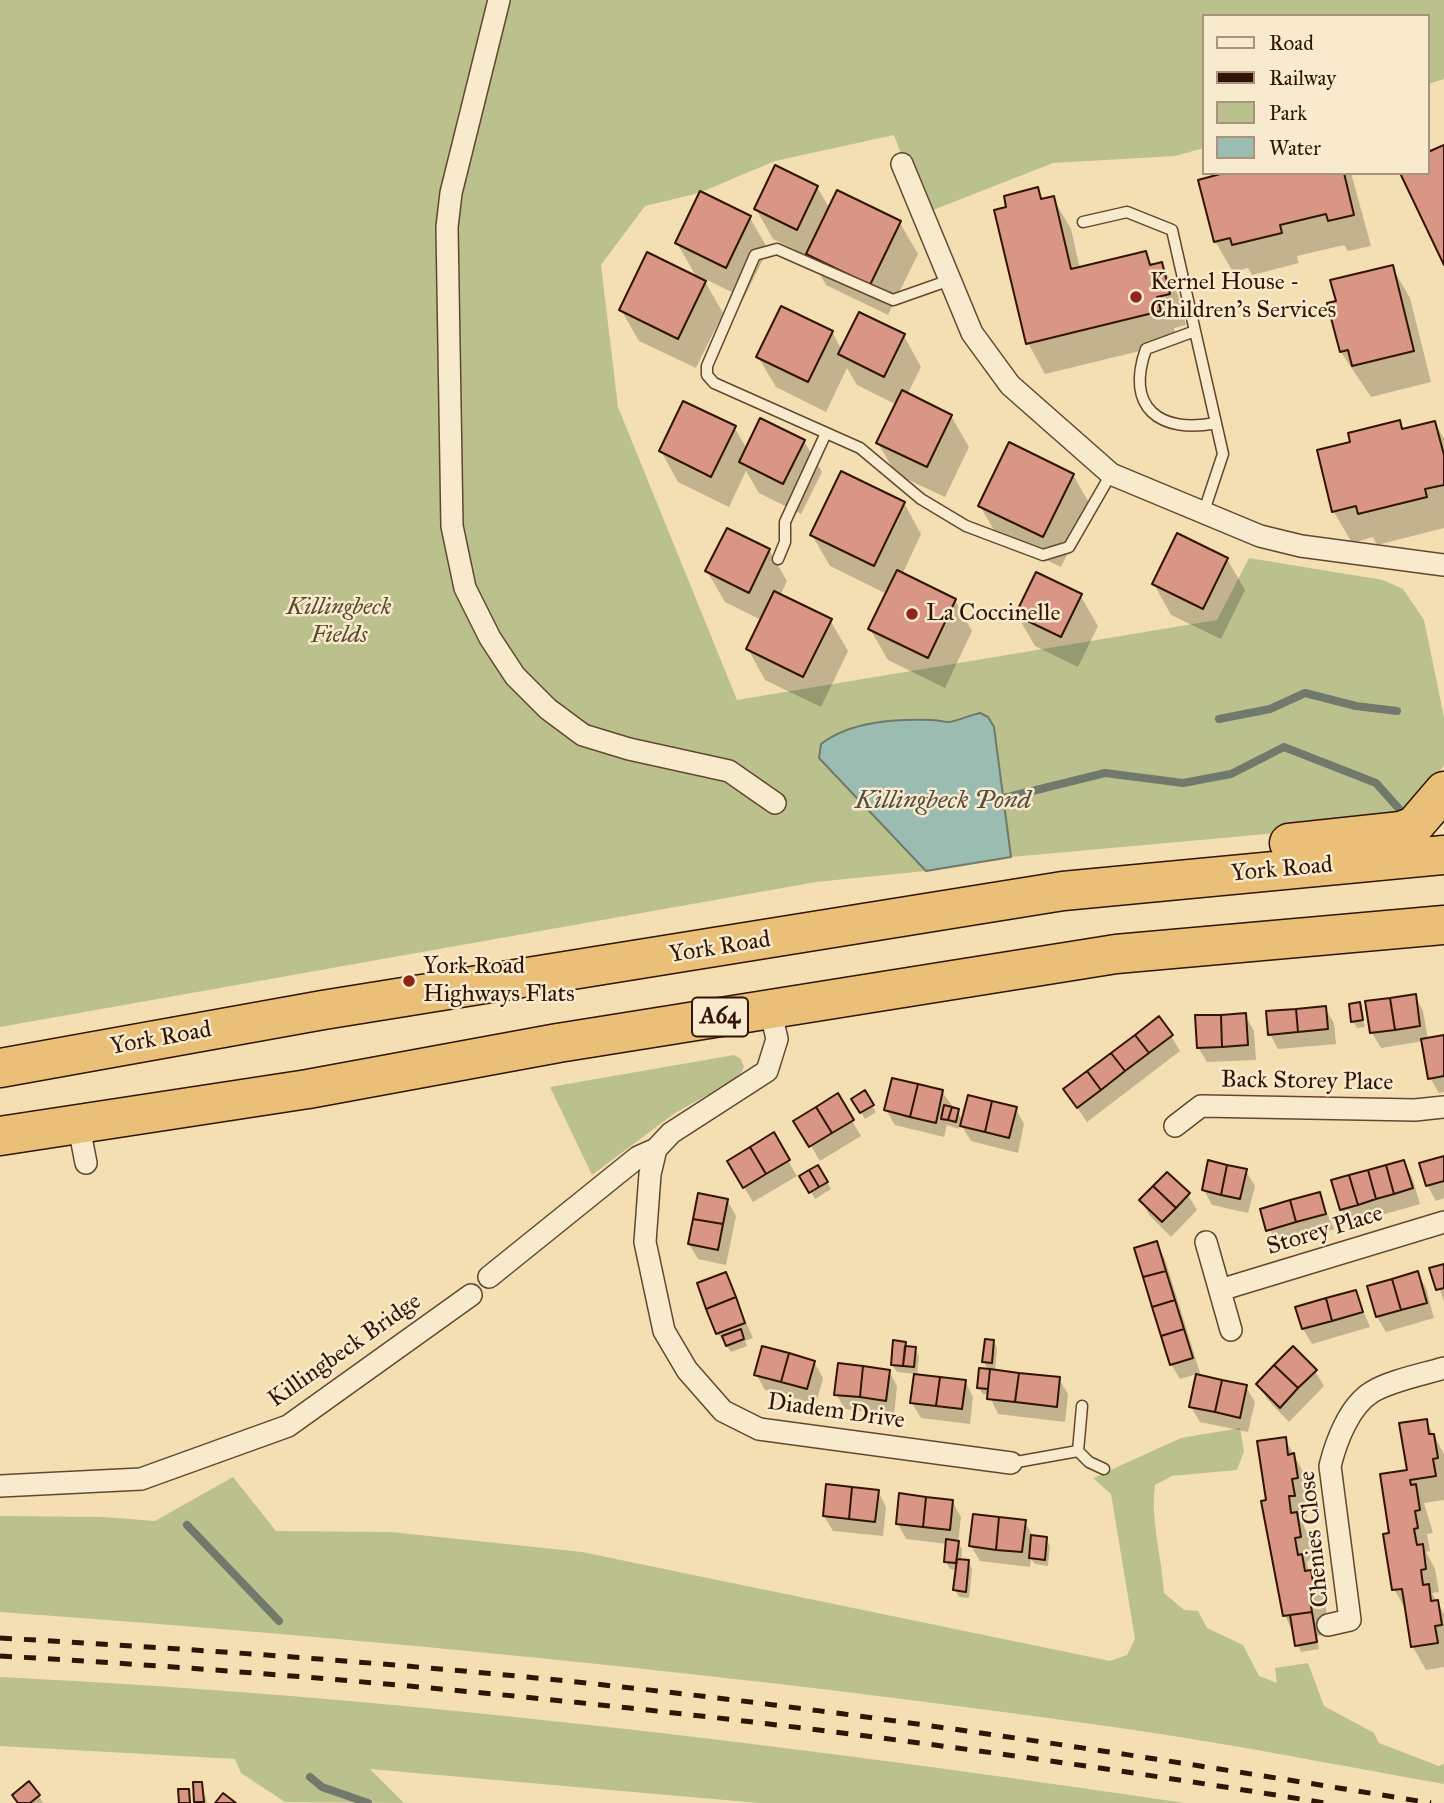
<!DOCTYPE html>
<html>
<head>
<meta charset="utf-8">
<style>
  body { margin:0 }
  #map { position:relative; width:1444px; height:1803px; overflow:hidden; background:#f3dfb2; font-family:"IM FELL Great Primer",serif }
  canvas { display:block }
  .legend { position:absolute; left:1202px; top:14px; width:228px; height:161px; box-sizing:border-box; background:#f7eacd; border:2px solid #a8947d; margin:0; padding:9px 12px; list-style:none; font-size:21px; color:#311405 }
  .legend li { display:flex; align-items:center; gap:14px; height:35px }
  .legend b { width:35px; border:2px solid #a8947d }
</style>
</head>
<body>
<div id="map">
<canvas width="1444" height="1803"></canvas>
<ul class="legend">
<li><b style="height:9px;background:#f7eacd"></b>Road</li>
<li><b style="height:9px;background:#311405"></b>Railway</li>
<li><b style="height:19px;background:#bbc18c"></b>Park</li>
<li><b style="height:19px;background:#9bbcb0"></b>Water</li>
</ul>
</div>
<script>
const g = document.querySelector('canvas').getContext('2d');
g.lineJoin = 'round';
function fill(path, color) {
  g.fillStyle = color;
  g.fill(path, 'evenodd');
}
function stroke(path, color, width, dash) {
  g.strokeStyle = color;
  g.lineWidth = width;
  g.lineCap = dash ? 'butt' : 'round';
  g.setLineDash(dash || []);
  g.stroke(path);
}
function write(font, color, halo, rows, align = 'center') {
  g.font = font + ' "IM FELL Great Primer",serif';
  g.lineWidth = 5;
  g.setLineDash([]);
  g.textBaseline = 'middle';
  g.strokeStyle = halo;
  g.fillStyle = color;
  for (const [text, x, y, turn = 0] of rows) {
    g.save();
    g.translate(x, y);
    g.rotate((+turn || 0) * Math.PI / 180);
    g.textAlign = isNaN(turn) ? turn : align;
    if (halo) g.strokeText(text, 0, 0);
    g.fillText(text, 0, 0);
    g.restore();
  }
}
fill(new Path2D(`
  M0,0H1444V79L1428,84V16H1204V148L1175,156L1053,163L923,214L894,135L775,161L699,193L645,206L601,265L618,407L737,700L1217,620L1249,558L1383,580L1403,589L1424,620L1444,717V765L1420,801L1367,825L1011,857L925,871L816,882L0,1027Z
  M734,1055L741,1059L744,1067L738,1078L675,1113L592,1175L550,1087Z
  M1240,1428L1244,1451L1237,1470L1172,1476L1155,1485C1150,1520 1162,1557 1164,1593L1184,1610L1198,1611L1207,1628L1243,1645L1259,1676L1277,1683L1275,1668L1308,1663L1324,1706L1374,1733L1379,1743L1439,1766L1444,1764V1784C1336,1765 1228,1743 1120,1728C748,1675 375,1639 0,1612V1516L103,1517L155,1521L233,1477L276,1531L391,1532L582,1552L1110,1661L1127,1655L1135,1639L1111,1494L1093,1478L1181,1438Z
  M0,1677C397,1696 792,1745 1185,1803H759L370,1769L404,1803L285,1802L241,1773L235,1759L0,1746Z`), '#bbc18c');
const water = new Path2D(`
  M980,713L988,717L994,727L1011,857L926,871L819,758L821,744C851,721 895,719 932,720C938,720 943,722 949,722C957,721 970,715 980,713Z`);
fill(water, '#9bbcb0');
stroke(water, '#71796c', 2);
fill(new Path2D(`
  M1231,173H1351L1371,246L1348,251L1344,245L1297,256L1299,263L1252,275L1248,268L1233,272L1215,241Z
  M817,187L830,209L900,223L918,254L888,315L826,285L810,257L773,239L756,209Z
  M1037,189L1043,200L1053,198L1071,229L1080,269L1145,253L1153,266L1161,264L1178,295L1186,325L1174,328L1177,342L1045,374L1028,343Z
  M700,194L750,218L768,249L744,298L703,278L723,313L696,368L639,341L621,310L697,278L677,243Z
  M1392,267L1410,298L1431,382L1371,397L1341,352L1338,303Z
  M832,332L842,350L904,336L921,367L907,395L951,416L969,447L945,497L896,474L878,443L897,405L857,385L847,368L826,412L776,387L758,357Z
  M1399,422L1404,430L1435,423L1444,439V528L1377,545L1373,537L1352,543L1334,512L1319,451L1353,443Z
  M734,427L747,449L804,441L822,472L801,514L759,493L746,471L729,507L678,482L661,451Z
  M1073,475L1091,506L1061,567L998,537L980,506Z
  M904,503L921,534L902,575L955,600L972,631L945,688L888,660L870,629L887,594L830,566L812,535Z
  M769,550L787,581L780,596L830,620L848,651L821,707L765,680L748,649L761,620L725,602L707,571Z
  M1227,559L1245,590L1221,639L1171,615L1154,584Z
  M1080,595L1098,626L1078,667L1035,646L1017,615Z
  M1415,996L1423,1011L1428,1039L1444,1037V1092L1439,1093L1430,1078L1424,1041L1381,1048L1372,1033L1367,1003Z
  M1359,1004L1365,1027L1357,1028L1353,1021Z
  M1325,1008L1334,1023L1336,1044L1278,1049L1270,1034Z
  M1245,1015L1254,1031L1256,1060L1207,1062L1198,1047Z
  M1171,1036L1180,1051L1087,1122L1065,1090Z
  M942,1092L963,1120L1016,1109L1024,1124L1018,1153L971,1141L960,1123L959,1129L947,1125L944,1137L895,1125L886,1110Z
  M864,1093L876,1112L865,1119L853,1099Z
  M837,1096L861,1136L820,1161L796,1121Z
  M773,1135L797,1176L753,1202L729,1162Z
  M1444,1158V1198L1436,1201L1427,1185Z
  M1403,1162L1412,1177L1420,1204L1350,1224L1341,1209Z
  M818,1167L831,1189L815,1199L802,1177Z
  M1246,1171L1255,1186L1248,1213L1212,1205L1204,1190Z
  M1319,1194L1334,1229L1277,1246L1262,1210Z
  M1188,1195L1197,1210L1171,1237L1150,1216L1141,1201Z
  M727,1200L736,1216L726,1265L698,1259L689,1244Z
  M1156,1243L1165,1259L1200,1373L1180,1379L1171,1364Z
  M1444,1266V1301L1432,1269Z
  M1417,1273L1426,1288L1434,1318L1386,1332L1377,1317L1369,1287Z
  M725,1274L753,1338L745,1341L747,1346L731,1352L717,1333Z
  M1355,1292L1370,1327L1312,1344L1303,1329Z
  M993,1341L997,1348L995,1371L1059,1379L1068,1394L1065,1422L998,1414L989,1395L983,1394L978,1387L989,1371L984,1362Z
  M895,1343L915,1349L919,1356L917,1376L965,1381L973,1397L970,1424L921,1418L912,1403L916,1374L897,1372L892,1365Z
  M814,1362L823,1378L816,1404L765,1390L756,1374Z
  M889,1371L897,1386L894,1415L845,1409L836,1394Z
  M1315,1371L1324,1386L1289,1422L1267,1399L1258,1384Z
  M1246,1387L1255,1402L1248,1432L1200,1422L1191,1407Z
  M1426,1421L1444,1454V1500L1424,1503L1433,1533L1427,1534L1430,1551L1426,1552L1435,1569L1439,1592L1432,1593L1444,1614V1667L1426,1670L1413,1647L1407,1612L1394,1589L1391,1534Z
  M1285,1439L1307,1479L1311,1501L1305,1502L1307,1519L1301,1520L1309,1537L1313,1560L1307,1561L1308,1568L1324,1595L1327,1616L1321,1617L1324,1635L1317,1636L1319,1649L1301,1652L1285,1615L1268,1502Z
  M878,1491L886,1507L883,1536L833,1531L824,1516Z
  M952,1501L961,1517L958,1543L962,1549L961,1561L968,1562L972,1569L969,1598L959,1597L955,1590L958,1570L950,1569L946,1562L947,1544L906,1539L898,1524Z
  M1025,1522L1034,1538L1046,1539L1050,1546L1048,1566L1035,1564L1031,1559L1030,1567L980,1561L971,1546Z
  M29,1784L39,1796L43,1803H19Z
  M202,1784L207,1803H196V1802Z`), '#0003');
stroke(new Path2D(`
  M1219,719L1270,709L1305,693L1356,706L1397,711
  M1004,798L1105,773L1183,783L1231,774L1284,747L1376,783L1401,811
  M187,1525L279,1621
  M310,1777L322,1787L368,1803`), '#71796c', 8);
const building = new Path2D(`
  M1444,145V265L1400,173H1428V152Z
  M775,165L818,186L797,230L754,209Z
  M1224,173H1344L1354,215L1328,221L1326,214L1280,225L1282,233L1232,245L1230,238L1214,242L1198,180Z
  M1038,187L1041,199L1054,196L1071,269L1146,251L1150,265L1162,262L1170,294L1157,297L1161,311L1026,344L994,210L1006,207L1004,196Z
  M837,190L901,221L870,285L806,254Z
  M700,191L751,216L726,268L675,243Z
  M647,252L706,281L678,339L619,310Z
  M1393,265L1414,351L1352,366L1348,350L1340,352L1327,303L1336,301L1330,280Z
  M781,306L833,331L808,382L756,357Z
  M859,312L905,334L884,377L838,354Z
  M902,390L952,415L927,467L876,443Z
  M683,401L736,426L711,477L659,451Z
  M760,418L805,440L783,484L739,462Z
  M1400,420L1402,429L1435,421L1444,455V485L1425,489L1427,497L1358,514L1356,506L1332,512L1317,450L1350,442L1348,433Z
  M1009,442L1074,474L1043,537L978,506Z
  M841,471L905,502L874,566L810,535Z
  M727,528L770,549L749,593L705,571Z
  M1177,533L1228,558L1203,609L1152,584Z
  M897,570L956,599L928,658L868,629Z
  M1036,572L1082,594L1061,637L1015,615Z
  M774,591L832,619L803,677L746,649Z
  M1416,994L1420,1026L1395,1030L1390,998Z
  M1390,998L1395,1030L1370,1033L1365,1001Z
  M1360,1002L1363,1020L1351,1022L1349,1004Z
  M1326,1006L1328,1029L1298,1032L1296,1009Z
  M1296,1009L1298,1032L1268,1035L1266,1011Z
  M1246,1013L1248,1045L1222,1047L1221,1015Z
  M1195,1015H1221L1222,1047L1197,1048Z
  M1159,1016L1173,1035L1149,1053L1135,1035Z
  M1135,1035L1149,1053L1125,1071L1111,1053Z
  M1444,1035V1076L1428,1079L1421,1039Z
  M1111,1053L1125,1071L1101,1090L1087,1071Z
  M1087,1071L1101,1090L1077,1108L1063,1089Z
  M892,1078L918,1084L910,1117L884,1110Z
  M918,1084L943,1090L936,1123L910,1117Z
  M865,1090L874,1105L860,1113L851,1099Z
  M838,1093L854,1120L832,1133L816,1107Z
  M968,1095L992,1101L985,1132L960,1126Z
  M992,1101L1017,1107L1009,1138L985,1132Z
  M944,1105L952,1107L948,1120L941,1119Z
  M816,1107L832,1133L809,1147L793,1121Z
  M952,1107L959,1109L956,1122L948,1120Z
  M774,1132L790,1160L766,1174L750,1147Z
  M750,1147L766,1174L743,1188L727,1161Z
  M1444,1156V1181L1426,1186L1419,1163Z
  M1208,1160L1227,1165L1221,1195L1202,1190Z
  M1404,1160L1413,1188L1394,1194L1386,1165Z
  M818,1165L828,1182L819,1187L809,1170Z
  M1227,1165L1247,1169L1240,1199L1221,1195Z
  M1386,1165L1394,1194L1376,1199L1368,1170Z
  M809,1170L819,1187L809,1193L799,1176Z
  M1368,1170L1376,1199L1358,1205L1349,1175Z
  M1167,1172L1190,1193L1176,1208L1153,1186Z
  M1349,1175L1358,1205L1340,1210L1331,1180Z
  M1153,1186L1176,1208L1162,1222L1139,1200Z
  M1320,1192L1326,1214L1296,1222L1290,1200Z
  M698,1193L728,1199L723,1224L693,1219Z
  M1290,1200L1296,1222L1266,1231L1260,1209Z
  M693,1219L723,1224L718,1250L688,1244Z
  M1157,1241L1166,1271L1143,1277L1134,1248Z
  M1444,1264V1288L1436,1290L1429,1268Z
  M1166,1271L1175,1300L1152,1307L1143,1277Z
  M1418,1271L1427,1303L1401,1310L1392,1279Z
  M726,1272L736,1297L706,1309L697,1283Z
  M1392,1279L1401,1310L1376,1317L1367,1286Z
  M1356,1290L1363,1312L1332,1321L1326,1298Z
  M736,1297L745,1323L716,1334L706,1309Z
  M1326,1298L1332,1321L1302,1329L1295,1307Z
  M1175,1300L1184,1329L1161,1336L1152,1307Z
  M741,1329L744,1339L726,1346L722,1336Z
  M1184,1329L1193,1358L1170,1365L1161,1336Z
  M985,1339L994,1340L992,1363L982,1362Z
  M893,1340L906,1342L903,1366L891,1365Z
  M762,1346L789,1353L781,1382L754,1375Z
  M905,1346L916,1347L914,1367L903,1366Z
  M1293,1346L1317,1370L1298,1388L1274,1365Z
  M789,1353L815,1361L807,1389L781,1382Z
  M838,1363L863,1366L860,1397L834,1395Z
  M1274,1365L1298,1388L1280,1408L1256,1384Z
  M863,1366L890,1370L886,1401L860,1397Z
  M979,1368L990,1369L988,1389L977,1388Z
  M990,1369L1019,1373L1015,1402L987,1399Z
  M1019,1373L1060,1377L1057,1407L1015,1402Z
  M914,1374L940,1377L936,1406L910,1403Z
  M1196,1374L1222,1380L1215,1412L1189,1407Z
  M940,1377L966,1380L962,1409L936,1406Z
  M1222,1380L1247,1385L1240,1418L1215,1412Z
  M1427,1419L1429,1434H1434L1438,1458L1433,1459L1436,1476L1410,1480L1411,1485L1416,1484L1420,1510L1415,1511L1418,1528L1414,1529L1417,1545L1423,1544L1426,1569L1421,1570L1423,1585L1429,1584L1431,1601L1438,1600L1442,1625L1435,1626L1438,1643L1411,1647L1402,1589L1392,1590L1383,1534L1389,1533L1380,1474L1407,1470L1399,1423Z
  M1286,1437L1288,1455L1294,1453L1298,1478L1292,1479L1295,1496H1289L1291,1513L1297,1512L1301,1537L1295,1538L1298,1555L1302,1554L1305,1571L1311,1570L1315,1593L1309,1594L1312,1612L1283,1616L1261,1501L1266,1500L1257,1441Z
  M826,1484L852,1487L849,1519L823,1516Z
  M852,1487L879,1490L875,1522L849,1519Z
  M899,1493L926,1497L923,1527L896,1524Z
  M926,1497L953,1500L950,1530L923,1527Z
  M973,1514L999,1517L996,1550L969,1546Z
  M999,1517L1026,1520L1022,1552L996,1550Z
  M1031,1535L1047,1537L1045,1560L1029,1558Z
  M946,1539L959,1541L956,1563L944,1562Z
  M957,1559L969,1560L966,1592L953,1590Z
  M1312,1612L1317,1642L1295,1646L1290,1615Z
  M29,1781L40,1795L30,1803H18L12,1795Z
  M193,1782H202L204,1802H194Z
  M178,1789H189L190,1803H179Z
  M223,1793L236,1803H215Z`);
fill(building, '#d99684');
stroke(building, '#311405', 2);
const lane = new Path2D(`
  M1083,222L1127,212L1172,230L1223,454L1203,514
  M950,280L893,300L777,249L755,255L707,366V375L714,383L860,448L921,499L966,526L1043,555L1069,547L1111,474
  M1195,331L1146,349C1125,408 1160,434 1216,423
  M778,559L785,542V522L826,433
  M1082,1406L1078,1451L1089,1462L1104,1469
  M1011,1463L1078,1451`);
const street = new Path2D(`
  M499,0L451,193L447,227L452,526L465,588L490,638L515,676L548,709L583,735L629,749L729,771L775,803
  M902,164L972,333L1010,385L1111,474L1260,536L1301,546L1444,565
  M770,1009L777,1039L767,1071L671,1133L656,1149L650,1174L645,1242L664,1331L687,1370L723,1411L759,1429L1011,1463
  M78,1122L86,1163
  M1175,1126L1201,1106L1415,1110L1444,1107
  M1206,1242L1231,1330
  M489,1277L638,1157L656,1149
  M1220,1290L1444,1222
  M0,1486L141,1479L288,1426L471,1295
  M1328,1625L1350,1620L1330,1466C1336,1442 1349,1406 1372,1392C1389,1381 1424,1374 1444,1368`);
const highway = new Path2D(`
  M1289,843L1401,831L1414,826L1444,791
  M0,1068L323,1010L1063,891L1444,855
  M0,1136L308,1089L558,1043L1116,954L1444,925`);
stroke(lane, '#624730', 13);
stroke(street, '#624730', 24);
stroke(highway, '#311405', 41);
stroke(lane, '#f7eacd', 10);
stroke(street, '#f7eacd', 21);
stroke(highway, '#eac079', 38);
stroke(new Path2D(`
  M0,1638C176,1648 352,1660 527,1677C830,1707 1131,1754 1431,1803
  M0,1656C445,1681 885,1731 1325,1803`), '#311405', 5, [12, 12]);
for (const [x, y, r, color] of [
  [1136,297,7,"#8f2418"],
  [912,614,7,"#8f2418"],
  [409,981,7,"#8f2418"]
]) {
  const dot = new Path2D();
  dot.arc(x, y, r, 0, 2 * Math.PI);
  g.fillStyle = color;
  g.fill(dot);
  stroke(dot, '#f7eacd', 2.5);
}
for (const [x, y, w] of [
  [720,1017,56]
]) {
  const box = new Path2D();
  box.roundRect(x - w / 2, y - 19.5, w, 39, 5);
  g.fillStyle = '#f7eacd';
  g.fill(box);
  stroke(box, '#311405', 2);
}
write('bold 23px', '#311405', null, [
  ["A64",720,1017]
]);
write('24px', '#311405', '#f7eacd', [
  ["Kernel House -",1150,283],
  ["Children's Services",1150,311],
  ["La Coccinelle",926,614],
  ["York Road",423,967],
  ["Highways Flats",423,995]
], 'left');
write('italic 24px', '#5a482e', '#f7eacd', [
  ["Killingbeck",339,608],
  ["Fields",339,636]
]);
write('24px', '#311405', '#f7eacd', [
  ["York Road",1282,870,-5],
  ["York Road",720,948,-9],
  ["York Road",161,1039,-10],
  ["Back Storey Place",1307,1082,1],
  ["Storey Place",1325,1231,-17],
  ["Killingbeck Bridge",345,1351,-35],
  ["Diadem Drive",836,1412,8],
  ["Chenies Close",1315,1539,-96]
]);
write('italic 26px', '#564f41', '#f7eacd', [
  ["Killingbeck Pond",943,802]
]);
</script>
</body>
</html>
